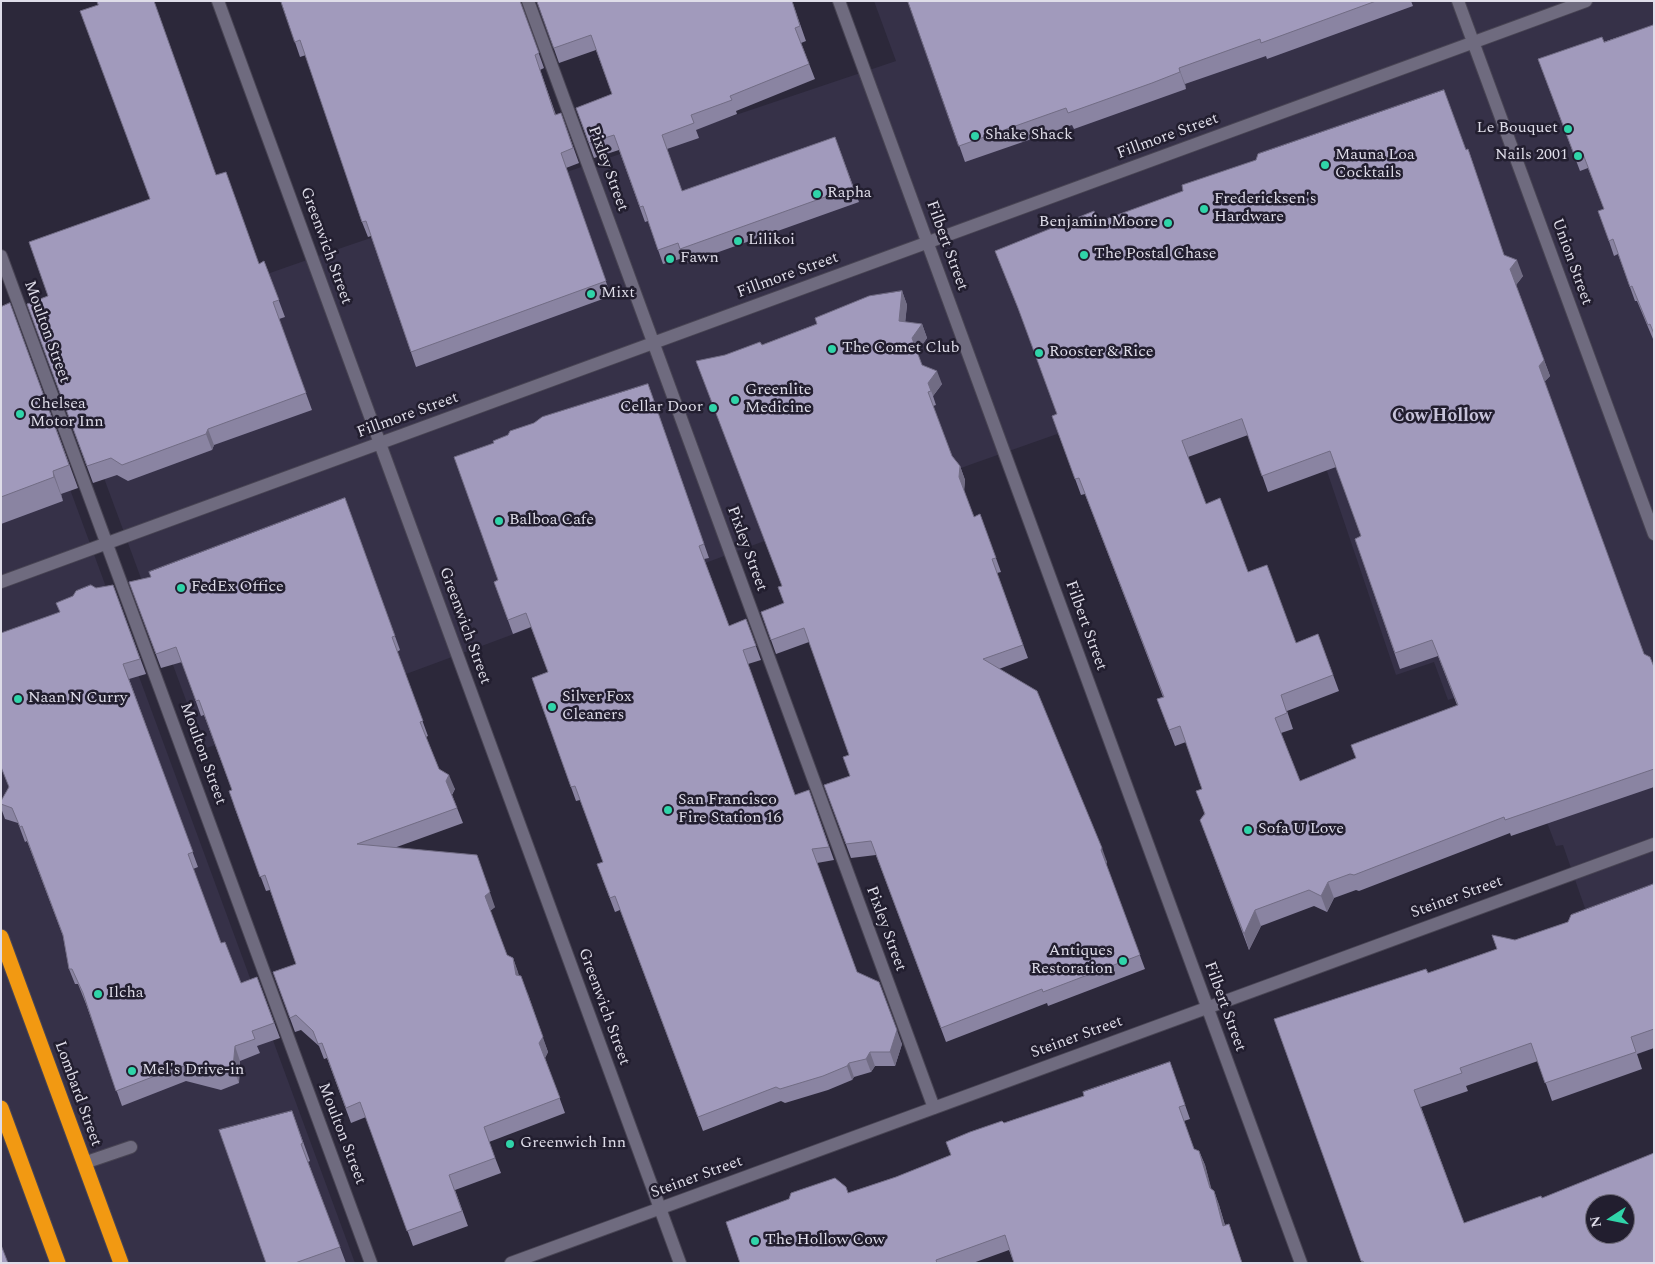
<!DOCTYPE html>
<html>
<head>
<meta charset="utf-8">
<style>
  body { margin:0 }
  #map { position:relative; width:1655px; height:1264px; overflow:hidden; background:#2c283a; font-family:Spectral,serif }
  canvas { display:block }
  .frame { position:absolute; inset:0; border:2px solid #dfdde9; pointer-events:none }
  .north { position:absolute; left:1585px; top:1194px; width:50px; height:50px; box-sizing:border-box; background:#221e2f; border:1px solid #6e6a79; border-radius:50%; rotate:259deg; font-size:14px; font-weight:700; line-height:20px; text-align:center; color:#dfdde9 }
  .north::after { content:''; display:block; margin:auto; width:18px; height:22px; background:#30d4a9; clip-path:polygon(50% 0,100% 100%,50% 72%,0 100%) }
</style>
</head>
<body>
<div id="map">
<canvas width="1655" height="1264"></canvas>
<div class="frame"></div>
<div class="north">N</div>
</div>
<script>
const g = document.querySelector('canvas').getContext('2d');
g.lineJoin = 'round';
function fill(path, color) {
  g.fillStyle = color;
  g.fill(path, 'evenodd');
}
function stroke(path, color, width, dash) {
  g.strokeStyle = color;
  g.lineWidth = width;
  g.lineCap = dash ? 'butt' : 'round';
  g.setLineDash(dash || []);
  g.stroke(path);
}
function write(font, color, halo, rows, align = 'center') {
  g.font = font + ' Spectral,serif';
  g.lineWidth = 5;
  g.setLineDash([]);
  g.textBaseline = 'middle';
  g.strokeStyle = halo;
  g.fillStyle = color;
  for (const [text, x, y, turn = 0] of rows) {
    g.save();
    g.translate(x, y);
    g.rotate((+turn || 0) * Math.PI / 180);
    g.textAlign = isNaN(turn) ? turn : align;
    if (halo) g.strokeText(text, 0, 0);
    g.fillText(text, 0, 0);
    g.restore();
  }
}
fill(new Path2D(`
  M874,1H1654V1048L1636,1055L1563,845L1556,846L1494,684L1448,700L1434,662L1396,675L1287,353L972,464L204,749L56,348L347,246L896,61Z
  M1,302L92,549L355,1263H1Z`), '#363148');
const minor = new Path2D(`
  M218,1L680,1263
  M528,1L934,1108
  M839,1L1301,1263
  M1458,1L1654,534
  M1,256L371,1263
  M1,582L1586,1
  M84,1163L131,1147
  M511,1263L1654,844`);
const highway = new Path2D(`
  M1,937L121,1263
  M1,1108L58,1263`);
stroke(minor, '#494554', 14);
stroke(highway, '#494554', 17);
stroke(minor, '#6f6b7f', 12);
stroke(highway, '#f29912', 15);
fill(new Path2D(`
  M281,1H520L544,68L540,70L556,115L561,113L579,163L566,168L611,296L416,367L371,236L368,237L362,222L306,55L300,57Z
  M537,1H792L806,41L801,43L815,79L736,111L737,114L696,130L699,138L667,149L682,191L835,137L859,202L685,264L683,258L663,264L648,221L645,222L619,150L594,158L576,108L612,94L596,50L559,63Z
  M908,1H1411L1413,6L1267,59L1266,56L1185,84L1186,89L1074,129L1072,125L965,162Z
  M1654,25V339H1653L1637,301H1635L1618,254L1614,256L1609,241L1604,209L1588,168L1580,171L1538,59L1604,42Z
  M1468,149L1504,255L1523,276L1516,285L1550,376L1544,382L1644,654L1654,667V787L1511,836L1510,833L1359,891L1356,890L1334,898L1327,912L1314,906L1261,926L1249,950L1200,820L1204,814L1202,789L1186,742L1175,746L1157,699L1163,697L1085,494L1081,495L1052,416L1057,414L1024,323L995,251L1098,222ZM1248,435L1268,492L1336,467L1361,536L1355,539L1400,669L1438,656L1457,705L1356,758L1300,781L1281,733L1293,729L1287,711L1339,691L1318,634L1296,643L1248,572L1206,504L1188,457Z
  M217,175L259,264L264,261L285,317L279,319L312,410L214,445L212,450L128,481L117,475L93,483L27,304L48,296Z
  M902,291L907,305L905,322L922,324L927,338L917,352L922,365L942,384L933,396L936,405L933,406L952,456L960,466L965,480L964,491L974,517L980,514L1001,572L997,573L1028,658L999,669L1107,862L1106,864L1145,969L1048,1006L1047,1003L946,1042L876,855L851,858L824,785L850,776L849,755L809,642L776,654L761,612L784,603L782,586L725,355L762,345Z
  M10,303L78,488L61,494L63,501L1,524V307Z
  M648,384L709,558L704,559L729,626L746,619L761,660L748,664L795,795L809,790L834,860L817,863L857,972L902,1044L895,1066H875L871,1072L854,1077L852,1080L828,1090L785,1103L781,1101L703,1131L620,910L615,912L602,878L603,862L580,800L576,801L532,678L548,672L531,627L513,634L494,582L498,580L494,443L534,423Z
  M345,498L400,650L397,652L428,736L426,737L439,769L455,789L452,795L463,823L394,848L495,907L490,911L507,955L513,958L519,976L548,1052L545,1058L565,1113L489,1142L501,1173L455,1190L468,1226L413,1246L366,1117L351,1123L327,1058L324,1059L319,1046L301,1030L295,1032L273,972L296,964L270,890L266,891L234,806L232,790L204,715L201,716L182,662L161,668L129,582L151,577Z
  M113,585L146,674L129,679L198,867L193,869L221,943L241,983L257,977L280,1038L257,1046L260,1053L240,1061L239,1083L221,1090L186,1081L122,1106L86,1004L78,984H75L69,969L63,936L27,841L25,842L18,823L5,819L1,808V801L9,787L60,612L96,588Z
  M1654,884V1048L1637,1054L1642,1069L1552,1101L1538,1061L1466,1086L1468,1091L1421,1107L1464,1223L1542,1198L1654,1263H1362L1274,1019L1428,973L1497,949L1515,940L1568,922Z
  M1170,1062L1190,1119L1184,1121L1194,1149L1199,1151L1205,1165L1211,1189L1214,1191L1219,1205L1225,1225L1229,1224L1242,1263H1014L1009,1250L973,1263H740L848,1193L896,1177L951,1155L1004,1123L1084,1096Z
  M292,1111L310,1161L308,1162L346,1263H266Z`), '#8a84a2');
fill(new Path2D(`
  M1179,68L1185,84L1186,89L1180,72Z
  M1517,260L1523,276L1516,285L1510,269Z
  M902,291L907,305L904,335L899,321Z
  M922,324L927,338L917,352L912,338Z
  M1544,360L1550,376L1544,382L1539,366Z
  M937,371L942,384L933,396L928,383Z
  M208,429L214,445L212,450L206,434Z
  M960,466L965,480L964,491L959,477Z
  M53,471L61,494L63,501L54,477Z
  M449,775L455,789L451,795L446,781Z
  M1102,848L1107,862L1106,864L1101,850Z
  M477,855L495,907L490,911L485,896Z
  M1328,882L1334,898L1327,912L1321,896Z
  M1255,910L1261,926L1249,950L1244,934Z
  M513,958L518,972L522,990L516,975Z
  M527,991L548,1052L545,1058L539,1043Z
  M897,1030L902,1044L895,1066L890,1052Z
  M235,1046L240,1061L239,1083L233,1068Z
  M870,1052L875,1066L871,1072L866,1059Z
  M849,1063L854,1077L852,1080L847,1066Z
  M1199,1151L1205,1165L1215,1202L1210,1188Z
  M1214,1191L1219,1205L1229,1240L1223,1226Z`), '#716c84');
const building = new Path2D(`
  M97,1H154L216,175L226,172L259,264L264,261L279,300L273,302L306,393L208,429L206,434L122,465L111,458L87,466L27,304L48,296L29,242L150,199L80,11L98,5Z
  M281,1H520L539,53L535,55L555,115L561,113L573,148L561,153L606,281L411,352L366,221L362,222L300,40L295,42Z
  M537,1H792L800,26L795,28L809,64L730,96L732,100L691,115L694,123L662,135L682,191L835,137L853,187L680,249L678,243L658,250L643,206L640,207L614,135L589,143L576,108L612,94L591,35L554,48Z
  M908,1H1376L1261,43L1260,39L1179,68L1180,72L1152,83L1068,113L1066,108L959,146Z
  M1654,25V334L1650,324L1648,325L1632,286L1630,287L1613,239L1609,241L1598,211L1604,209L1583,154L1575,157L1538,59L1602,37L1604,42Z
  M1444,90L1466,150L1468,149L1504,255L1517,260L1510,269L1544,360L1539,366L1644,654L1650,657L1654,667V769L1505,820L1504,817L1354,875L1350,874L1328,882L1321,896L1309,890L1255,910L1244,934L1200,820L1205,814L1196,791L1202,789L1180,726L1169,730L1157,699L1164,697L1079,478L1075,479L1052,416L1057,414L1018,308L995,251L1094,211L1098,222L1183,191L1182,185L1256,160L1258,154ZM1242,419L1262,476L1330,451L1361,536L1355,539L1395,653L1432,640L1458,705L1351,745L1356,758L1300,781L1275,718L1287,713L1281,695L1333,675L1318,634L1296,643L1267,565L1248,572L1220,498L1206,504L1182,441Z
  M902,291L899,321L922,324L912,338L922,365L937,371L928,383L931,391L928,392L952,456L960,466L959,477L974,517L980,514L996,558L992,559L1023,645L983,659L1037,691L1102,848L1101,850L1140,955L1043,992L1042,989L941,1028L871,841L846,844L824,785L850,776L843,757L849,755L804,628L771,640L761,612L784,603L778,587L782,586L696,361L725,355L760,342L762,345L817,324L815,318L869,296Z
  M10,303L69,465L53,471L54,477L1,497V307Z
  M648,384L704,544L699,546L729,626L746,619L756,646L743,650L795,795L809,790L829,847L812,849L857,972L879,982L897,1030L890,1052H870L866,1059L849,1063L847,1066L823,1076L780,1089L776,1087L698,1117L615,896L610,898L597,864L603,862L575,786L571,787L532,678L548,672L526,613L508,620L494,582L498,580L454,457L494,443L493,441L508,435L510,431L534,423L542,417Z
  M345,498L395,636L392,637L423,721L420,722L439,769L449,775L446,781L457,808L357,844L477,855L490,892L485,896L507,955L513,958L516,975L521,976L543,1037L539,1043L560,1098L484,1127L495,1158L449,1175L462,1211L407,1231L360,1102L346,1108L322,1043L318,1044L313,1031L296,1015L290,1018L273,972L296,964L265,875L260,877L229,791L232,790L199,700L196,701L176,647L156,654L129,582L151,577L149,572Z
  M91,585L96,588L113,585L140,659L123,664L193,852L188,854L221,943L225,942L241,983L257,977L274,1023L252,1031L255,1039L235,1046L233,1068L215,1075L181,1066L116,1091L83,993L72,969H69L63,935L22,826L20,827L12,808L1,804V801L9,787L1,767V633L60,612L56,603L73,596L76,591Z
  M1654,884V1029L1631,1037L1636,1052L1545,1083L1531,1043L1460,1068L1462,1073L1414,1090L1464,1223L1541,1196L1542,1198L1654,1153V1263H1364L1363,1261H1361L1274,1019L1426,969L1428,973L1497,949L1492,935L1515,940L1568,922L1571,915ZM1595,1204H1625V1234H1595Z
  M1170,1062L1185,1105L1179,1107L1194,1149L1199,1151L1210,1188L1214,1191L1223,1226L1229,1224L1242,1263H1014L1005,1235L936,1260L937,1263H740L726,1222L789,1199L791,1193L835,1178L846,1187L848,1193L896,1177L951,1155L946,1142L970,1132L1002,1121L1004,1123L1084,1096L1083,1092Z
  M292,1111L303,1143L301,1144L340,1247L295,1263H266L219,1130Z
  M1,1245L8,1263H1Z`);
fill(building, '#a19abc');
stroke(building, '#716c84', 1);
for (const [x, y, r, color] of [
  [1568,129,5,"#30d4a9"],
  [975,136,5,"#30d4a9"],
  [1578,156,5,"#30d4a9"],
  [1325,165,5,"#30d4a9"],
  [817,194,5,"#30d4a9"],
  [1204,209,5,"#30d4a9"],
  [1168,223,5,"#30d4a9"],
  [738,241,5,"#30d4a9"],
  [1084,255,5,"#30d4a9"],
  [670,259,5,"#30d4a9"],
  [591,294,5,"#30d4a9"],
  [832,349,5,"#30d4a9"],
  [1039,353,5,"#30d4a9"],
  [735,400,5,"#30d4a9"],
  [713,408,5,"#30d4a9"],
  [20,414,5,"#30d4a9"],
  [499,521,5,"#30d4a9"],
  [181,588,5,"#30d4a9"],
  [18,699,5,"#30d4a9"],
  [552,707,5,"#30d4a9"],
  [668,810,5,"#30d4a9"],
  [1248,830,5,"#30d4a9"],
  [1123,961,5,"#30d4a9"],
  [98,994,5,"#30d4a9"],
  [132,1071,5,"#30d4a9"],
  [510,1144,5,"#30d4a9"],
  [755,1241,5,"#30d4a9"]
]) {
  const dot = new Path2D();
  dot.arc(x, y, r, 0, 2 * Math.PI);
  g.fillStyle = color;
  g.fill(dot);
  stroke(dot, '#221e2f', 2);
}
write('16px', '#dfdde9', '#221e2f', [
  ["Le Bouquet",1558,129,"right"],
  ["Shake Shack",985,136],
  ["Mauna Loa",1335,156],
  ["Cocktails",1335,174],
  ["Nails 2001",1568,156,"right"],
  ["Rapha",827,194],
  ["Fredericksen's",1214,200],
  ["Hardware",1214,218],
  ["Benjamin Moore",1158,223,"right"],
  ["Lilikoi",748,241],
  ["The Postal Chase",1094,255],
  ["Fawn",680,259],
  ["Mixt",601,294],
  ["The Comet Club",842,349],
  ["Rooster & Rice",1049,353],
  ["Greenlite",745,391],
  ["Medicine",745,409],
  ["Chelsea",30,405],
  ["Motor Inn",30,423],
  ["Cellar Door",703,408,"right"],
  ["Balboa Cafe",509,521],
  ["FedEx Office",191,588],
  ["Silver Fox",562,698],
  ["Cleaners",562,716],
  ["Naan N Curry",28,699],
  ["San Francisco",678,801],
  ["Fire Station 16",678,819],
  ["Sofa U Love",1258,830],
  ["Antiques",1113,952,"right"],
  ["Restoration",1113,970,"right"],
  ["Ilcha",108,994],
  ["Mel's Drive-in",142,1071],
  ["Greenwich Inn",520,1144],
  ["The Hollow Cow",765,1241]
], 'left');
write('16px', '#dfdde9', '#221e2f', [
  ["Fillmore Street",1168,137,-20],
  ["Pixley Street",607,169,70],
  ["Greenwich Street",325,246,70],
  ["Filbert Street",946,246,70],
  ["Union Street",1571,262,70],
  ["Fillmore Street",788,276,-20],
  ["Moulton Street",46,332,70],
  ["Fillmore Street",408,416,-20],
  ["Pixley Street",746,549,70],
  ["Greenwich Street",464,626,70],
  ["Filbert Street",1085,626,70],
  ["Moulton Street",202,754,70],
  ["Steiner Street",1457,898,-20],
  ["Pixley Street",885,929,70],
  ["Greenwich Street",603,1007,70],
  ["Filbert Street",1224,1007,70],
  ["Steiner Street",1077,1038,-20],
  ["Lombard Street",77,1094,70],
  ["Moulton Street",341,1134,69],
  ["Steiner Street",697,1178,-20]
]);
write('bold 18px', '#c7c3da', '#221e2f', [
  ["Cow Hollow",1442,417]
]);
</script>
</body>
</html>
